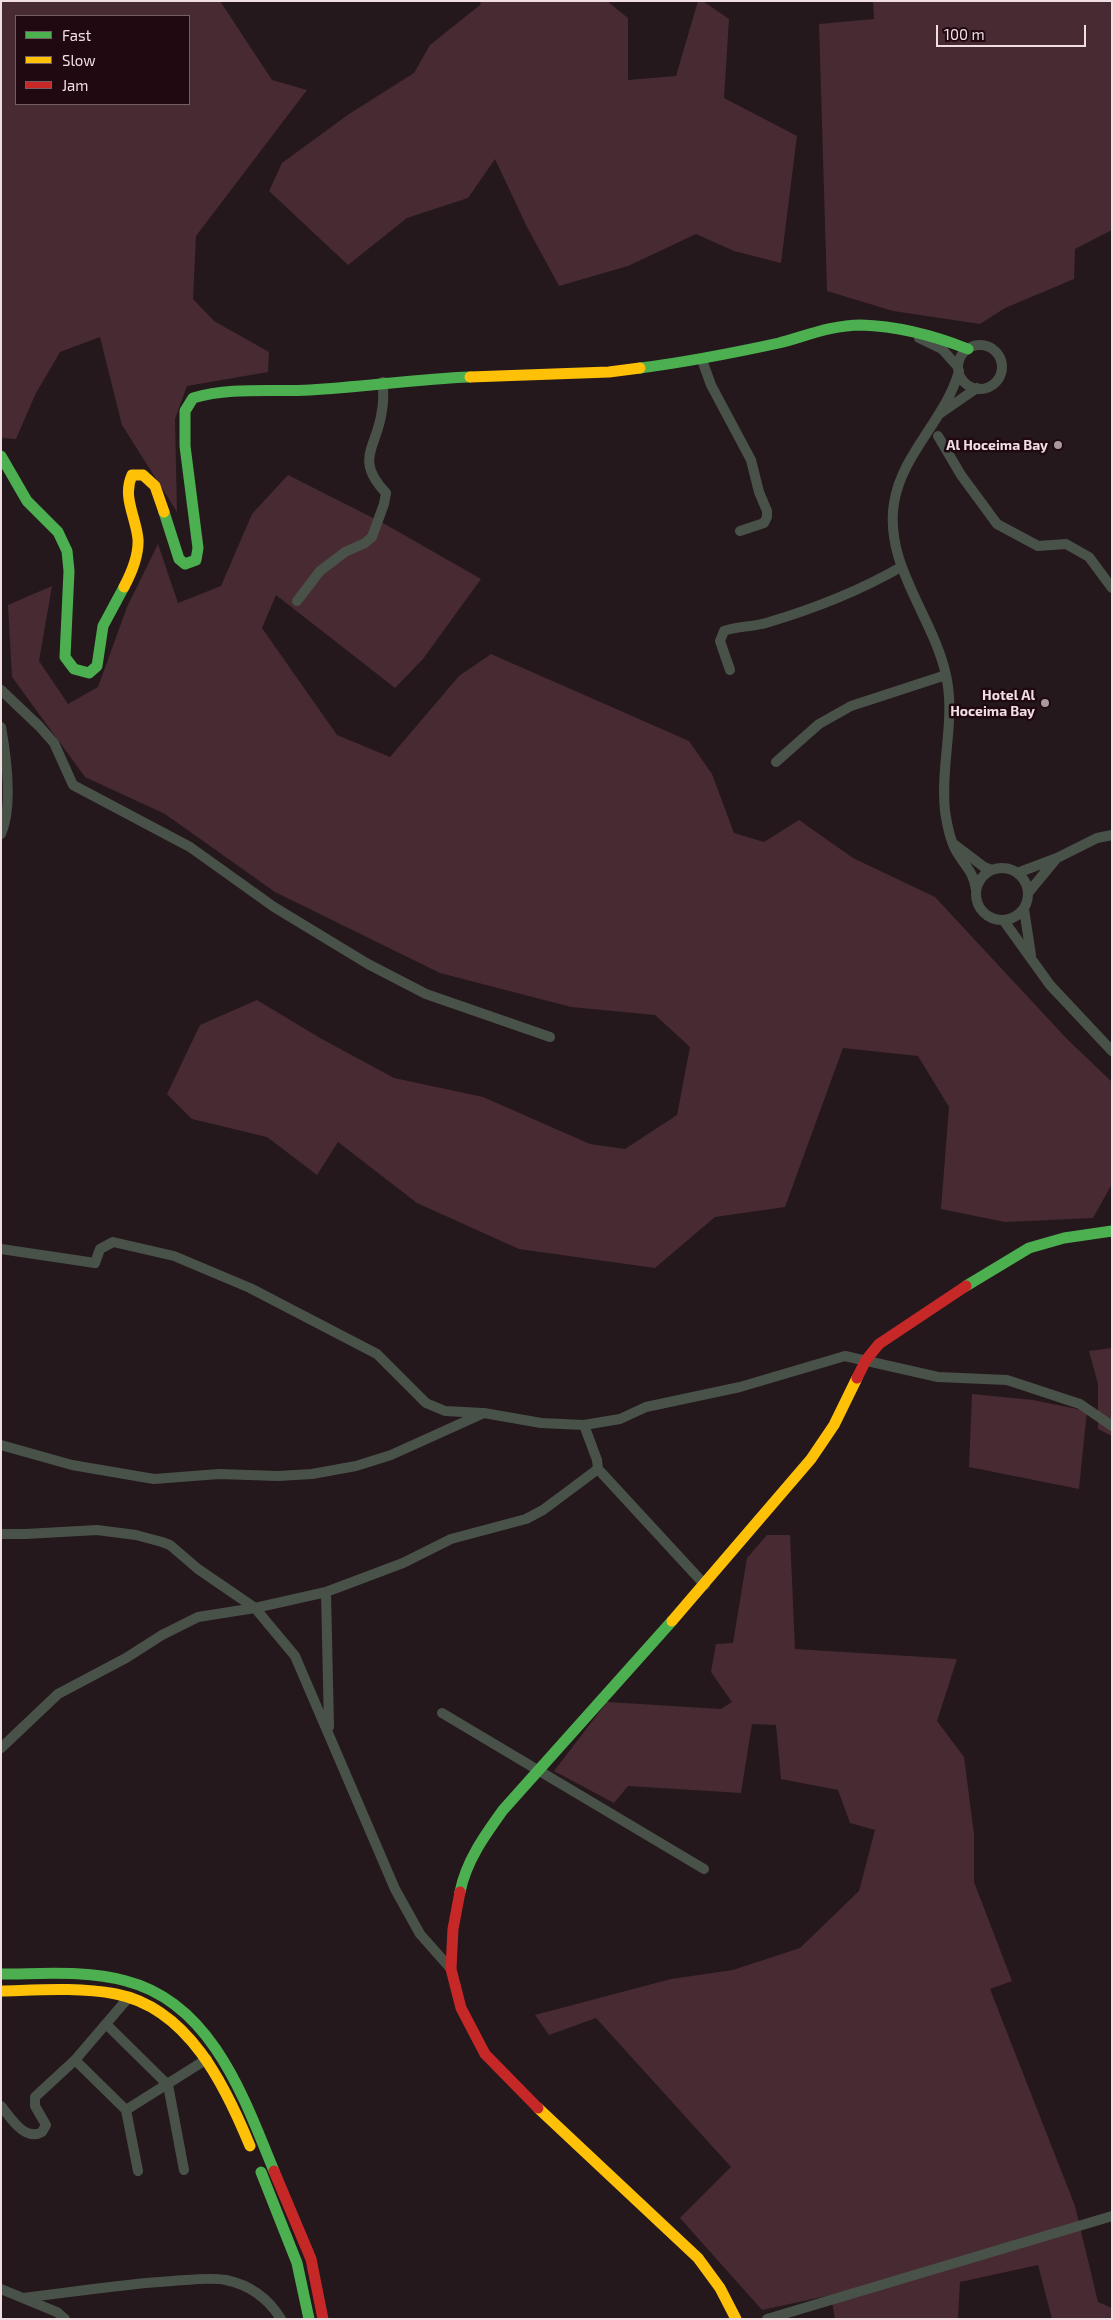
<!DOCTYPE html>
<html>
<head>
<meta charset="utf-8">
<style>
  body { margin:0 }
  #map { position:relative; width:1113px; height:2320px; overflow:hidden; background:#24181c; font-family:"Exo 2",sans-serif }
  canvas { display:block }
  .frame { position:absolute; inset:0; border:2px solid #f0dee3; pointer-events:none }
  .legend { position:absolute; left:15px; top:15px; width:175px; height:90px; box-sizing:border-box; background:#200911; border:1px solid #735e65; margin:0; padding:6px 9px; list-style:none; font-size:15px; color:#f0dee3 }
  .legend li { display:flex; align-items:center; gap:10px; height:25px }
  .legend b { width:25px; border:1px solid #735e65 }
  .scale { position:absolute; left:936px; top:25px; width:150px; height:22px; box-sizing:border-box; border:2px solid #f0dee3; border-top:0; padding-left:6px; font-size:15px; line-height:18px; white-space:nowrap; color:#f0dee3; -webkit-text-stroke:4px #200911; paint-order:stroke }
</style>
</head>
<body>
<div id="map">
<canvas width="1113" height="2320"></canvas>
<div class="frame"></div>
<ul class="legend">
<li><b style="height:6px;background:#4caf50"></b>Fast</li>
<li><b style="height:6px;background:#ffc107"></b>Slow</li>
<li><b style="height:6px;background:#c62828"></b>Jam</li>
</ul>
<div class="scale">100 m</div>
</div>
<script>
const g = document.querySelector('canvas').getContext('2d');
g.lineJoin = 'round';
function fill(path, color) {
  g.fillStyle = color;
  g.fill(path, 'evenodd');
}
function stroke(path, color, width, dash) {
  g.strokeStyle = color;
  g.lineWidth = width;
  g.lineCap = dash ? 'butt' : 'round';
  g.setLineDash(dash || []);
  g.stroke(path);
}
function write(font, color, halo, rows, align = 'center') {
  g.font = font + ' "Exo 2",sans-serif';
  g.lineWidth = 5;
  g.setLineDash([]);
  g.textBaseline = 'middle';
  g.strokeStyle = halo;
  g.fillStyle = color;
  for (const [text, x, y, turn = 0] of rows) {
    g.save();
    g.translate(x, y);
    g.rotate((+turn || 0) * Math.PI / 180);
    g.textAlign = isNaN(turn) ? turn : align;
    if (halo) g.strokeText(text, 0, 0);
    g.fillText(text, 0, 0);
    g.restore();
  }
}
fill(new Path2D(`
  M1,1H220L272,80L307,90L196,236L193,299L214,321L269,352L268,372L187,386L175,419L177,512L122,425L100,337L60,352L35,395L16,439L1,438ZM16,16H189V104H16Z
  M481,1H607L628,18V80L676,76L698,1H703L729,19L724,98L797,136L781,263L734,251L696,234L628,266L559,286L527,227L495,159L468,198L407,218L348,265L269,191L282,163L349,114L414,73L430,45L480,5Z
  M873,1H1112V230L1075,249L1074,279L1005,308L980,324L893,311L827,291L819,24L874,19Z
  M288,475L383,523L481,579L423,659L395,688L276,595L262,628L337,735L390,757L459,676L491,654L689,741L712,774L734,833L764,842L799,820L853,858L935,897L1067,1039L1112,1082V1184L1093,1218L1005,1222L941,1209L949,1107L918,1056L843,1048L785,1207L715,1217L655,1268L519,1249L417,1203L338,1142L317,1175L267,1137L192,1119L167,1094L200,1025L257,1000L320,1038L394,1078L483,1097L590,1144L625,1149L677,1115L690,1047L655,1015L571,1007L440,973L275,892L165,814L85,777L12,677L8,605L52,586L39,661L68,704L98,687L127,607L158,544L178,603L221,586L252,514Z
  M1112,1348V1436L1098,1429V1384L1089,1351Z
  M972,1394L1033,1400L1087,1411L1079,1489L969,1467Z
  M767,1535H790L795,1649L957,1659L937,1721L964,1757L974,1834V1882L1012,1981L990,1989L1075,2206L1098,2302L1112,2308V2319H1052L1038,2265L960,2282L958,2319H835L831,2295L762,2310L680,2218L731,2167L596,2018L549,2035L535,2015L671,1979L733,1970L800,1948L859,1891L875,1830L850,1823L838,1790L781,1779L776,1725L752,1724L741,1793L628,1786L614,1803L554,1771L607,1702L721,1709L732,1702L711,1672L716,1644L733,1643L747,1558Z`), '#482a32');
stroke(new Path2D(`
  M919,338L942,349L958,367
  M958 367a22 22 0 1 1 44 0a22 22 0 1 1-44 0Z
  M702,360L711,385L751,460L759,492L767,511V517L764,523L740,531
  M959,371C946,419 902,453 894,503C884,565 933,616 946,675C956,720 940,765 945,811C947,825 950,842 958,854C967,869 973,871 976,890
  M938,415L977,388
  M938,436L961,475L997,524L1038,546L1066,544L1089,557L1112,588
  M297,601L320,571L345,552L365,543L372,537L384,504L386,493C353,458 378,447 382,410C384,401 383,391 383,382
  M730,670L720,641L724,631C737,626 752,627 766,623C810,610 861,590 901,567
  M1,690L39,726L54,743L73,785L190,847L274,907L368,964L426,994L550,1037
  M1,727C6,755 13,807 1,834
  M776,762L819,724L851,706L946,675
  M955,845L984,867L992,870
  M976 894a26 26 0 1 1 52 0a26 26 0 1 1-52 0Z
  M1017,873L1057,858L1097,838L1112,835
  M1028,893L1056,859
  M1024,909L1031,955
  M1004,921L1050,985L1112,1051
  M1,1249L95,1263L100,1249L113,1242L174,1256L250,1288L377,1354L426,1403L445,1411L483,1413
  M584,1425L597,1460L598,1469L705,1585
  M1,1445L72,1465L154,1479L219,1474L278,1476L312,1474L356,1466L391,1455L484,1413L541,1423L584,1425L620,1419L646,1407L740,1387L845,1356L938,1377L1007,1380L1080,1404L1112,1426
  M1,1534H26L97,1530L136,1535L162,1542L170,1545L198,1569L255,1608L295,1656L395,1889L420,1934L451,1969
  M326,1592L329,1727
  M442,1713L704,1869
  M1,1748L58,1694L126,1658L162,1635L198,1617L255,1608L326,1592L403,1563L451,1539L526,1519L543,1510L598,1469
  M106,2024L168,2085L184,2170
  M75,2060L126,2110L138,2171
  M1,2106C10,2117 25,2142 42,2132L46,2125L35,2106V2097L75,2060L129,1997
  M126,2110L207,2059
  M1,2289L57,2312L65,2319
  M23,2298C73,2292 122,2284 172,2281C190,2280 209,2277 226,2280C250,2285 268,2298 281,2319
  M767,2319L1112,2216`), '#495249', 10);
stroke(new Path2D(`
  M640,368C687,362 733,353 779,343C806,336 832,325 861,325C897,326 935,336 968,349
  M1,456L27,501L58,532L67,551L69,571L65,657L74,669L89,673L97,666L103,626L124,587
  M164,512L179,559L185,564L196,560L198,548L185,446V411L193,398C231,387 271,392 310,390C364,387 416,379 470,377
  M966,1286L1029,1248L1064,1238L1112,1231
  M460,1892C466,1861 485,1835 503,1810L672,1621
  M1,1974C42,1974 86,1970 126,1981C212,2003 244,2098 274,2171
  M261,2172L297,2263L309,2319`), '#4caf50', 11);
stroke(new Path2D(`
  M470,377L609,372L640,368
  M124,587C132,572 139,556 138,539C136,517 122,497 132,475H143L155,486L164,512
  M672,1621L811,1459L834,1425L857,1378
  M1,1991C39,1990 78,1987 116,1994C188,2008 225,2085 250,2146
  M538,2108L698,2258L720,2288L736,2319`), '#ffc107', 11);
stroke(new Path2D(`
  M857,1378L866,1360L879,1344L966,1286
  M460,1892L453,1929L451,1969L461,2008L485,2054L538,2108
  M274,2171L311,2259L323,2319`), '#c62828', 11);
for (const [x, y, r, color] of [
  [1058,445,5,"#a9999d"],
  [1045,703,5,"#a9999d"]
]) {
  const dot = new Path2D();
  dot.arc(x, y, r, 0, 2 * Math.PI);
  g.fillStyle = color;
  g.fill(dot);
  stroke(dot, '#200911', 2);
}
write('bold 14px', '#f0dee3', '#200911', [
  ["Al Hoceima Bay",1048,445],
  ["Hotel Al",1035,695],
  ["Hoceima Bay",1035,711]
], 'right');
</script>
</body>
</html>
